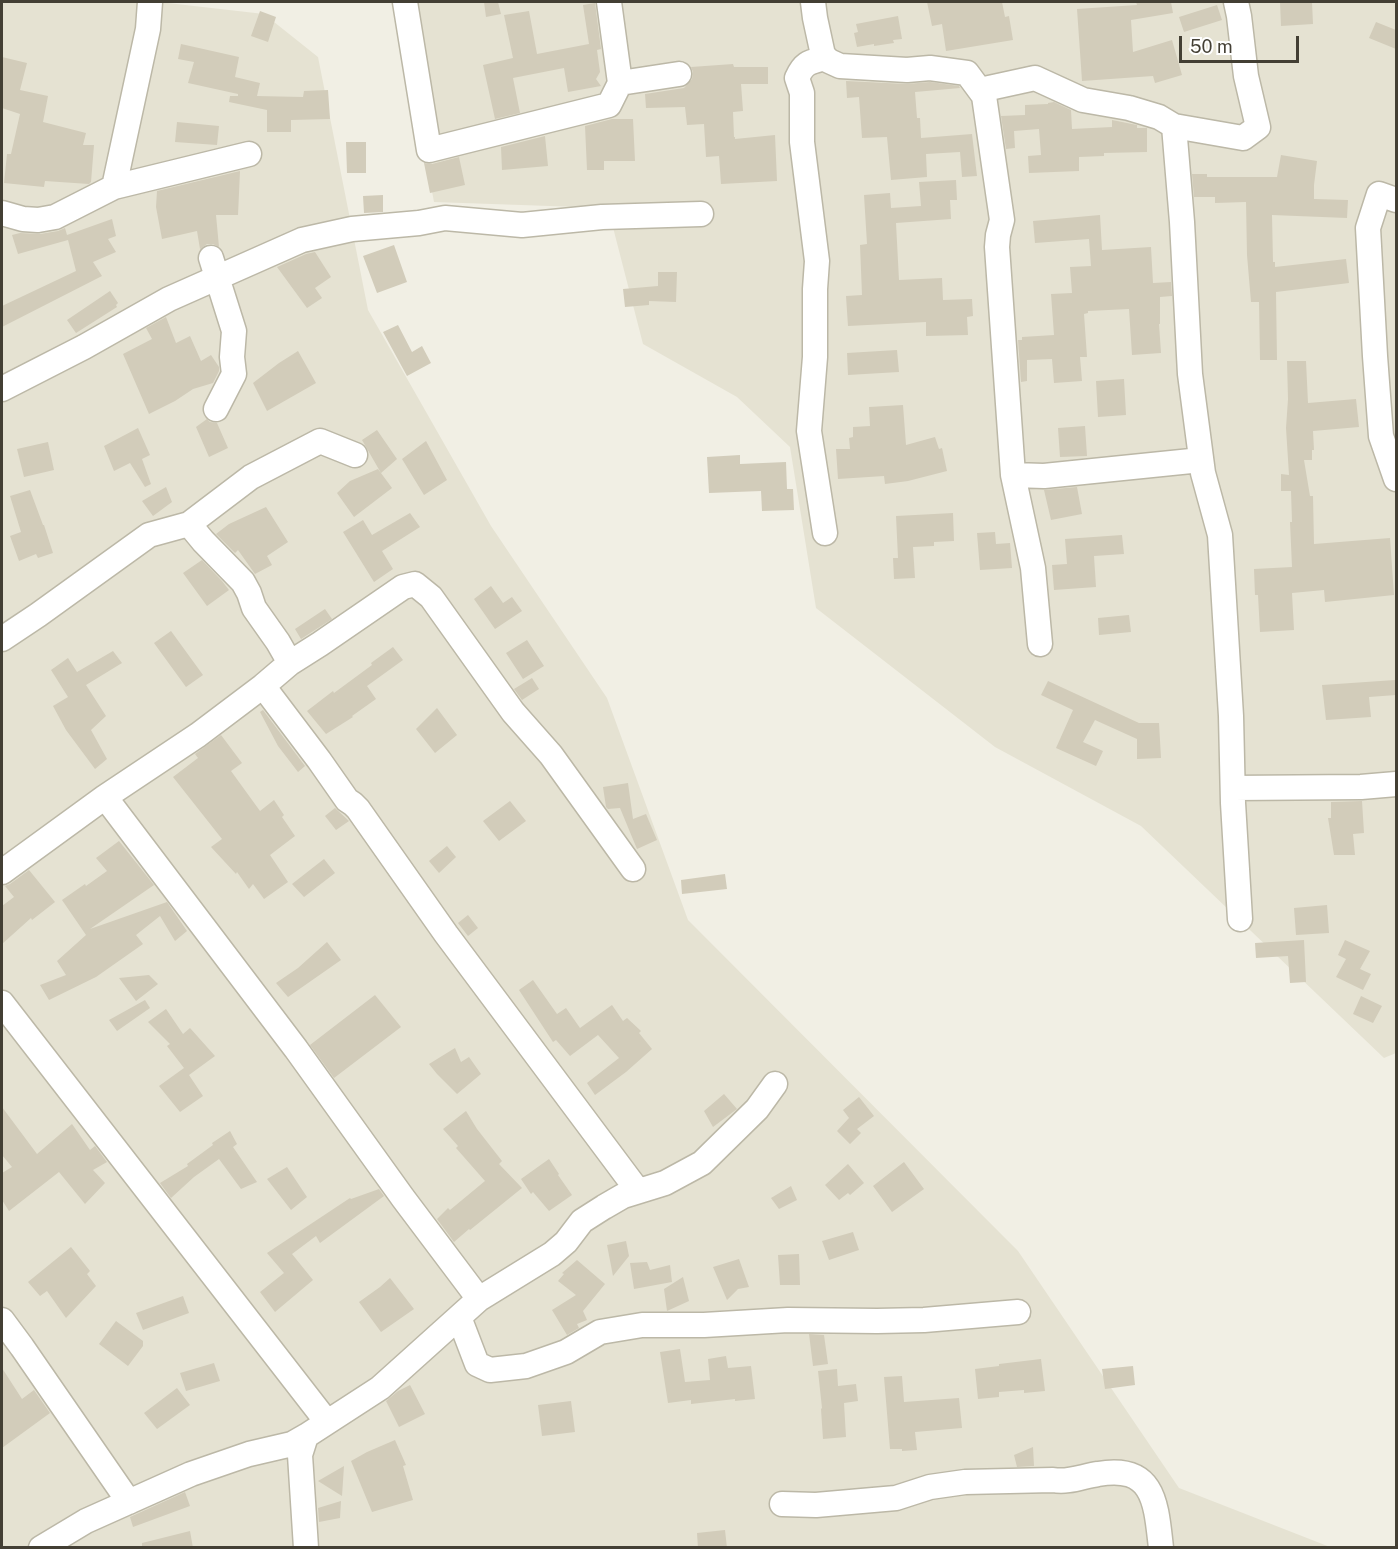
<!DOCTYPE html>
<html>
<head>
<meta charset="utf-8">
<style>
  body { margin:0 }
  #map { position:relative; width:1398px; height:1549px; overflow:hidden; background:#f1efe4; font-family:"Public Sans",sans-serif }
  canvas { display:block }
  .frame { position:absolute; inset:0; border:3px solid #433f34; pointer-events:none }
  .scale { position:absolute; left:1179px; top:36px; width:120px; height:27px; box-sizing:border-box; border:3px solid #433f34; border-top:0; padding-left:8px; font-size:18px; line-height:21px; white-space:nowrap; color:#433f34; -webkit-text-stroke:4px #fff; paint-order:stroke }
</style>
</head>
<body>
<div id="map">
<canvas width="1398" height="1549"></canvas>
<div class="frame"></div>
<div class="scale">50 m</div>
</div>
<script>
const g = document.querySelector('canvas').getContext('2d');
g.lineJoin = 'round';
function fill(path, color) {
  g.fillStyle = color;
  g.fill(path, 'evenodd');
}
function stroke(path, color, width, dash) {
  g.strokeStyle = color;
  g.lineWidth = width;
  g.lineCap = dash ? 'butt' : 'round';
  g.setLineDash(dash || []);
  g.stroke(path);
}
fill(new Path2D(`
  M2,2H159L264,14L318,57L368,310L491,526L607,698L688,920L1018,1251L1179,1488L1330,1547L2,1548Z
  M397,2H1396V1053L1384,1058L1141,826L995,747L816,608L790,447L737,397L643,344L608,208L434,202Z`), '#e5e2d2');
fill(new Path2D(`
  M484,2H498L501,14L486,17Z
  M927,2H1002L1005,17L1009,16L1013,40L946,51L942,24L932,26Z
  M1136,2H1171L1173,13L1131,20L1133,52L1172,40L1182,75L1155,83L1153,76L1082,81L1077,9L1137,5Z
  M1280,2H1312L1313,24L1281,26Z
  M595,3L601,49L597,50L600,72L596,79L601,86L568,92L564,68L513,78L520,113L495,119L483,65L513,58L504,15L529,11L537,54L589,44L583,5Z
  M1217,5L1222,20L1184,32L1179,17Z
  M260,11L276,17L268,42L251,36Z
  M898,16L902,39L893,40L894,43L874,46V44L857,47L854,33L858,32L856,24Z
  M1376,22L1396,30V49L1369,38Z
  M181,44L239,57L235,77L260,83L257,96L303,97L304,91L328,90L330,119L291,120V132H267V110L229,102L230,96H238V94L188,83L194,62L178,59Z
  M2,57L27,63L20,90L48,96L43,122L86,133L83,145H94L91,182L89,184L45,181L44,187L4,183L7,154H11L20,114L2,108Z
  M733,64L734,67H768V84H741L743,111L733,112L734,137H735V139L775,135L777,181L721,184L719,156L706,157L704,124L687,125L685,107L646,108L645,94L684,88L692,79L693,72L691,67Z
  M846,81L906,84L930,82L959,86L960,88L915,92L917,118H920L921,138L972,134L977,176L962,177L960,152L926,154L927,177L891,180L887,137L862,138L859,97L847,98Z
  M1054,102L1071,110L1072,129L1112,127V120L1137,125V128H1147V152L1104,153V156L1079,157V171L1029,173L1028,156L1041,155L1039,129L1014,131L1015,148L1006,149L1001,116L1025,115V105L1048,104V103Z
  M612,119H633L635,161H604V170H587L585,126Z
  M177,122L219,126L217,145L175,142Z
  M545,136L548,166L502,170L501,147Z
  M346,142H366V173H347Z
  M1281,155L1317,161L1314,185V199L1348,200L1347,218L1272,215L1273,262H1275V267L1346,259L1349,283L1276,292L1277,360H1260L1259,302H1251L1247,255L1246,202L1215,203V197H1194L1192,174H1207V177H1277Z
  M459,157L465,185L430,193L424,163L432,164Z
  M240,171L238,215H216L219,247L213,244H207L200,249L197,231L162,239L156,207L157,191Z
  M956,180L957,200H950L951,219L896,223L899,280L942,278L943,300L972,299L973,316L967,317L968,335L926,336V322L848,326L846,296L862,295L860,245L867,244L864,195L890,193L891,208L921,206L919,182Z
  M383,195V212L364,213L363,196Z
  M1100,215L1102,250L1151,247L1153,283L1171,282L1172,296L1160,297V324H1159L1161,353L1132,355L1129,309L1088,311V313L1084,314L1087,357H1080L1082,381L1054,383L1052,359L1027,360V381L1021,382L1018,340H1022V337L1054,335L1051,294L1072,293L1070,267L1091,266L1089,239L1035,243L1033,221Z
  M112,219L116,236L108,239L116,252L93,262L102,276L2,327V306L76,271L68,240L18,254L12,235L20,233L40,234L58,231L65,228L67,235Z
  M394,245L407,282L377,293L363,256Z
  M315,252L331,277L315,288L322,298L307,308L277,267L306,254Z
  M658,272H677L676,302L649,301V305L625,307L623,289L658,286Z
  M110,291L118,303L116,305L117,307L76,333L67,320Z
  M166,317L176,343L190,336L201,361L211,355L219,367V371L213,383L193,389L175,401L149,414L123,354L152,339L146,328Z
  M398,325L412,352L422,346L431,363L407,376L383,332Z
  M897,350L899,372L848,375L847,353Z
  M298,351L316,383L267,411L253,383L279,363Z
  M1287,361H1306L1308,403L1356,399L1359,427L1313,431L1314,450H1312V460H1304L1310,496H1313L1314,544L1390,538L1394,595L1325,602L1324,590L1292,593L1294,630L1260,632L1258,595H1255L1254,569L1292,567L1290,522H1292L1291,491H1281V474L1289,475L1286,428L1288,399Z
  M1124,379L1126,415L1098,417L1096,381Z
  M903,405L906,445L935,437L939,449L942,448L947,471L908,481L885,484L884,476L838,479L836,449H850L849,438L853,437V427L870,426L869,407Z
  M207,419L210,422L217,423L228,448L209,457L196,427Z
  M1085,426L1087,456L1060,457L1058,428Z
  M138,428L150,455L142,459L151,484L145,487L130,463L114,471L104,446Z
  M377,430L397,459L381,473L362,440Z
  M426,441L447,480L424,495L402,459Z
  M48,442L54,470L24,477L17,449Z
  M740,455V464L786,462L787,489H793L794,510L762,511L761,491L709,493L707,457Z
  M378,469L392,488L354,517L337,493L350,481Z
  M166,487L172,502L153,516L142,501Z
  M1077,487L1082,514L1051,520L1044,490Z
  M30,490L43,525H44L53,553L38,558L36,554L19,561L10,536L21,532L10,496Z
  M266,507L288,542L267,556L272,565L255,574L238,550L235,553L216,534L229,524Z
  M410,513L420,527L382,551L393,569L374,582L343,532L363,520L372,535Z
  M953,513L954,541L934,542V546L913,547L915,578L894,579L893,558H898L896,516Z
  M995,532L996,544L1010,543L1012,568L980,570L977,533Z
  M1122,535L1124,554L1094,556L1096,587L1054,590L1052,565L1067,564L1065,539Z
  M202,560L222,581L229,590L207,606L183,573Z
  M491,586L503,603L512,597L522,611L495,629L474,599Z
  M325,609L332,619L301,639L295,629Z
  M1129,615L1131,632L1099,635L1098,618Z
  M171,631L203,675L186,687L154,643Z
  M527,640L544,666L523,679L506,653Z
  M393,647L403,660L367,686L376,699L352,716L353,717L326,734L307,711L333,691L334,693L372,665L371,663Z
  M113,651L122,663L86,685L106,716L91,730L107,759L95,769L66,730L53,706L68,697L51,670L68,658L77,672Z
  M532,678L539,689L522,700L514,689Z
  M1395,680L1396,695L1369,697L1371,717L1326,720L1322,685Z
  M1048,681L1139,723H1159L1161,758L1137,759V739L1095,720L1083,742L1103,751L1096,766L1056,748L1073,710L1041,695Z
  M437,708L457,735L435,753L416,729Z
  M263,710L305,766L298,772L278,746L260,712Z
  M221,735L242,763L231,771L260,811L274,800L284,815L282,817L295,836L270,855L288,882L264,899L253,884L249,889L237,872L236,874L211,847L222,839L173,777L198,758L195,754Z
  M628,783L633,819L646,814L657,840L637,849L620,808L608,809L606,807L603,787Z
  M510,801L526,821L499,841L483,821Z
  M1362,801L1364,833L1353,834L1355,855H1334L1328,818H1331V802Z
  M335,808L349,821L336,830L325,816Z
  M119,841L154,885L90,929L167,902L187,931L175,941L160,916L136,935L143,944L96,977L49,1000L40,985L66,975L57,961L86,935L62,900L85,884L86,886L107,871L96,858Z
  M447,846L456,857L439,873L429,861Z
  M324,859L335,873L304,897L292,884Z
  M29,870L55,902L32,920L31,918L2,944V906L14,897L5,886L10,884Z
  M725,874L727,889L682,894L681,880Z
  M1327,905L1329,933L1296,935L1294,908Z
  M468,915L478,928L468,936L458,923Z
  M1304,940L1306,982L1290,983L1288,956L1256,958L1255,943Z
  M1345,940L1370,951L1360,969L1371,974L1363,990L1336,977L1346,959L1338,955Z
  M327,942L341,960L288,997L276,983L298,968Z
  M149,975L158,984L136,1001L119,978Z
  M533,980L557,1014L566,1008L580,1028L612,1005L623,1021L627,1018L641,1031L639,1033L652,1049L626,1072L595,1095L587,1083L619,1058L598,1035L570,1056L556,1040L553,1042L519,990Z
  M375,995L401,1027L334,1078L310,1045Z
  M1361,996L1382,1006L1373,1023L1353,1014Z
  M145,1000L150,1008L117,1031L109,1020Z
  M166,1009L183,1034L190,1028L215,1056L189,1075L203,1096L180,1112L159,1086L184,1068L167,1046L170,1044L148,1022Z
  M455,1048L461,1062L469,1057L481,1074L457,1094L437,1074L429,1064Z
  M724,1094L737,1109L713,1127L704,1111Z
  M859,1097L874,1116L857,1129L861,1133L850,1144L837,1131L849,1118L843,1110Z
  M2,1107L37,1154L72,1124L90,1150L95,1146L107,1162L93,1170L105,1183L85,1204L59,1172L9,1211L2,1200V1173L12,1167L2,1155Z
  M466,1111L477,1129L502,1161L499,1164L522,1188L470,1230L469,1229L454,1242L437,1219L448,1208L450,1210L485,1181L456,1148L458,1146L443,1129Z
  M230,1131L237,1144L233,1147L257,1182L241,1189L219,1159L194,1177L171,1198L160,1183L188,1166L187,1164L213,1145L212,1143Z
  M549,1159L559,1174L558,1175L572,1195L549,1211L533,1192L531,1194L521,1179Z
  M904,1162L924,1189L892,1212L873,1186Z
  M848,1164L864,1183L850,1195L848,1193L839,1200L825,1185Z
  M287,1167L307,1197L291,1210L267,1179Z
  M791,1186L797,1200L779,1209L771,1198Z
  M379,1189L384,1196L320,1243L316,1236L292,1254L313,1280L275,1312L260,1292L284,1273L267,1253L350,1198L351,1199Z
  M853,1232L859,1250L829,1260L822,1241Z
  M626,1241L629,1256L613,1276L607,1245Z
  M71,1247L90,1271L87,1274L96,1286L66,1318L47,1291L40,1296L28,1282Z
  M799,1254L800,1285H780L778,1255Z
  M739,1259L749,1287L738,1289L727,1300L713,1267Z
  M577,1260L605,1284L583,1311L587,1320L577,1324L579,1328L567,1335L552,1310L576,1295L558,1281L564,1274L562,1273Z
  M647,1262L650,1270L670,1265L672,1282L634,1289L630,1263Z
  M683,1277L689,1301L667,1311L664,1289Z
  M390,1278L414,1309L381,1332L359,1302L380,1287Z
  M183,1296L189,1313L143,1330L136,1313Z
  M116,1321L143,1341V1346L128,1366L99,1344Z
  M809,1334L824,1335L828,1364L813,1366Z
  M680,1349L685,1382L710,1380L708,1359L726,1356L728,1368L751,1366L755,1399L735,1401V1399L691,1404V1400L668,1403L660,1352Z
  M1041,1359L1045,1391L1024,1393V1390L999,1392V1397L978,1399L975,1369L999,1366V1364Z
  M214,1363L220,1381L186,1391L180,1373Z
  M1133,1366L1135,1385L1105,1389L1102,1369Z
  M2,1368L22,1399L34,1390L50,1413L2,1448Z
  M837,1369L838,1386L856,1384L858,1401L844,1403L846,1437L823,1439L821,1409L822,1408L818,1371Z
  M902,1376L904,1402L959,1398L962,1428L915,1432L917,1450L902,1451V1449H890L884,1377Z
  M410,1385L425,1414L399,1427L386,1401L398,1391Z
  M177,1388L190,1405L157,1429L144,1413Z
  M571,1401L575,1432L542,1436L538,1405Z
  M395,1440L406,1465L403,1466L413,1500L372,1512L351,1461L367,1452Z
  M1033,1447L1034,1466L1017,1467L1014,1455Z
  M344,1466L342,1496L318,1481Z
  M185,1492L190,1506L133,1527L130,1517Z
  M341,1501L340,1518L319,1522L318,1508Z
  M725,1530L727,1548H698L697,1533Z
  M190,1531L193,1548H142V1543Z`), '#d2ccba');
const minor = new Path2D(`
  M405,2L429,150L609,105L620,83L609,2
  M813,2L815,18L823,55L829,61L840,66L907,70L930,68L967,73L984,96L1002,220L998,235L997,247L1013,475L1033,568L1040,644
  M620,83L679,74
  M980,90L1035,78L1083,100L1129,108L1159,117L1174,126L1182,222L1190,374L1203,473L1220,535L1231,716L1233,803L1240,919
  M1174,126L1243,138L1258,127L1246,76L1239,16L1236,2
  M114,187L148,29L150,2
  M1396,200L1379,194L1368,228L1375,356L1381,436L1396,479
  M2,213L23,219L38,220L55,217L114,187L249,154
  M211,258L234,331L232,357L234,374L216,409
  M2,389L84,347L169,299L302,240L352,229L419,223L445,218L522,225L602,217L701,214
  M1013,475L1044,476L1201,460
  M189,524L203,541L243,582L249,593L254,608L278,642L290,663
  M825,533L809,431L815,357V289L817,261L802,142V93L797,78C804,62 810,62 825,58
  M2,639L38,615L149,535L189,524L251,477L320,441L355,455
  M263,686L319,760L347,800L353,804L358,809L446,934L638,1191
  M1233,788L1361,787L1396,784
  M2,872L105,797
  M2,1003L327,1422
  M479,1299L403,1198L296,1049L105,797L198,735L263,686L290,663L320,644L403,587L415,584L431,597L513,712L551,755L633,869
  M459,1317L477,1364L490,1370L526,1366L566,1352L600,1332L642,1325H704L788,1320L877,1321L924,1320L1018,1312
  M2,1320L22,1347L129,1502
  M306,1436L300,1455L306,1548
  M782,1504L816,1505L896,1498L930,1487L965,1482L1053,1480C1069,1483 1083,1476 1098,1474C1155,1464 1156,1504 1161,1548
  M41,1548L86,1521L191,1474L249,1454L292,1444L306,1436L380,1388L479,1299L552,1254L566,1242L582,1221L604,1207L623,1196L665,1183L702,1163L757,1109L775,1084`);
stroke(minor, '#bcb8a7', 27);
stroke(minor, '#fff', 24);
</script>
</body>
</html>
